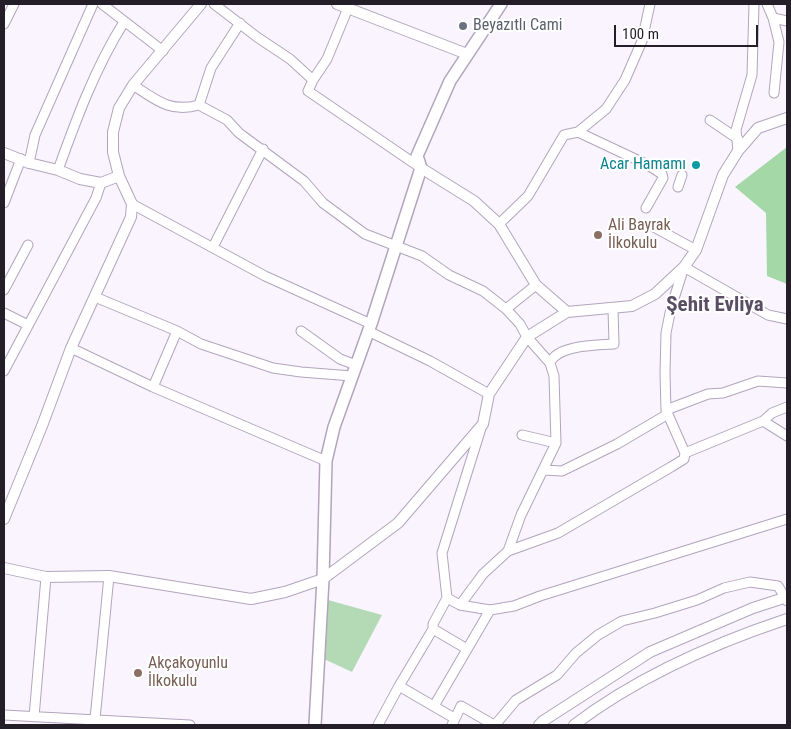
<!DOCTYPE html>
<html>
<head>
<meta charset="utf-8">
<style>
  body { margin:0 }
  #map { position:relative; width:791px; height:729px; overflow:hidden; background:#faf4ff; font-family:"Roboto Condensed",sans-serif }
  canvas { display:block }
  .frame { position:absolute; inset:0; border:5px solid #231e27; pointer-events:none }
  .scale { position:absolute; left:614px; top:25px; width:144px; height:22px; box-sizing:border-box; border:2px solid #231e27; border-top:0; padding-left:6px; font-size:15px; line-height:18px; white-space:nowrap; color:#231e27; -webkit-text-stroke:4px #fff; paint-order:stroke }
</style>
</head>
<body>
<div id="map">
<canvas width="791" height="729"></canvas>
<div class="frame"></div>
<div class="scale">100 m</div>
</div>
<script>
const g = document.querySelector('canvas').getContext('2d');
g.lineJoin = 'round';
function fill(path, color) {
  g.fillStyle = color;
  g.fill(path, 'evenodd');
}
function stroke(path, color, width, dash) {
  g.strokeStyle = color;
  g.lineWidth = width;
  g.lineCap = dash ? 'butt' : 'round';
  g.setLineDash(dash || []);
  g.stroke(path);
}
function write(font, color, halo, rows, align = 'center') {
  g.font = font + ' "Roboto Condensed",sans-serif';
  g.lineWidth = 4;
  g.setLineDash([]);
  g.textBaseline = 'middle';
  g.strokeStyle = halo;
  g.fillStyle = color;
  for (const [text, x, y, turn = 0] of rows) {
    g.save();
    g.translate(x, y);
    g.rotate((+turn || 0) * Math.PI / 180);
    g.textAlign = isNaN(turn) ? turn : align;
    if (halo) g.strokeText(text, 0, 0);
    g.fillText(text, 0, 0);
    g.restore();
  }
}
fill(new Path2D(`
  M328,600L382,615L352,672L324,659Z`), '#b3dab5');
fill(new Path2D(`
  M787,147V284L767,276L766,213L735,187Z`), '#a4d8a7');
const minor = new Path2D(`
  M102,4L163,51
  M214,4L257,37L290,59L313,80
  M767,4L773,18L779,42L774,93
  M348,8L327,59L313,80L308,91L421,168
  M773,18L787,21
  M4,24L14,4
  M133,85C156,100 170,113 199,105L227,120L239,133L304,181L323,203L365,234L422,256L449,275L483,291L506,309L520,324L527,337L550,363L554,376L556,443L521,515L508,551
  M199,105L211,68L240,23
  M710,120L738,139
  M578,132L648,165L662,174L663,178L646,208
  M738,151L736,130L752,75L754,4
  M29,163L35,135L93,4
  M58,170C76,120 95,68 124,22
  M678,187L682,175
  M4,203L21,159
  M132,204L265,276L371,324
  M499,224L528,196L564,135L578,132L606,109L625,80L642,41L650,4
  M652,226L696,250
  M213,247L263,149
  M4,290L28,245
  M95,297L177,331L201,344L273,368L301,372L352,376
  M506,309L536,285
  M4,313L28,325
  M301,331L340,359L356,365
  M368,331L430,361L489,394
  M71,348L153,387L326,461
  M550,363C557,345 597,345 614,344L613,309
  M4,371L96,198L101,183
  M153,387L177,331
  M666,410L708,394L723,393L758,381L787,383
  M763,421L787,436
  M522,435L556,443
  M685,453L666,410L665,373L666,333L671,308L684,267L768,315L787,319
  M544,470L562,471L617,444L668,414
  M447,598L460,605L483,574L508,551L558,533L671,467L684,459L685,453L763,421L772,413L787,407
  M460,605L490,610L514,606L540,596L787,519
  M433,629L467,649
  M399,686L454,718
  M434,706L490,610
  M4,715L190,725
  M34,717L46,577
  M95,719L109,576
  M378,725L399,686L433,629V624L447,598L442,553L482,425
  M452,725L461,706L494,725
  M495,725L516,700L557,675L576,653L598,635L622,621L655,613L697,600L724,588L750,582L778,586L787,601`);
const tertiary = new Path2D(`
  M337,4L467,54
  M4,153L29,163L58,170L80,179L101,183L119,176
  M421,168L474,201L499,224L536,285L567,312
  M4,519L42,426L71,348L131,217L132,204L119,176L113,152V132L119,108L133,85L201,4
  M4,568L46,577L109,576L251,599L285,592L323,579L398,523L483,424L489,394L527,337L567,312L632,306L655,294L684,267L696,250L723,175L738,151L758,128L787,118
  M539,725L543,721L650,652L753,608L787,597
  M574,725C637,677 712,644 787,619`);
const secondary = new Path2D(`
  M315,725L323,579L326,461L334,427L371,324L421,168L417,156L450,81L501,4`);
stroke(minor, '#b2a4bd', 11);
stroke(tertiary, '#b2a4bd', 12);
stroke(secondary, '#b2a4bd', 14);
stroke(minor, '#fff', 9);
stroke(tertiary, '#fff', 10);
stroke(secondary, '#fff', 11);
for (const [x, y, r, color] of [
  [463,26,5,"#6b7280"],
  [696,165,5,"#0f9aa8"],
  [598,235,5,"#8d6e63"],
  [138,673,5,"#8d6e63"]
]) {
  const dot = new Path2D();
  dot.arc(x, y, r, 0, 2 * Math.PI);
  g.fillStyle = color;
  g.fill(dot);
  stroke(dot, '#fff', 2);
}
write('16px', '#5b616d', '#fff', [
  ["Beyazıtlı Cami",473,26]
], 'left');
write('16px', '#0d838f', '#fff', [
  ["Acar Hamamı",686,165]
], 'right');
write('16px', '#785e54', '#fff', [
  ["Ali Bayrak",608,226],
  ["İlkokulu",608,244],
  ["Akçakoyunlu",148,664],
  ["İlkokulu",148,682]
], 'left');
write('bold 21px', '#5a4e64', '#fff', [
  ["Şehit Evliya",715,306]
]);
</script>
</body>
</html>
